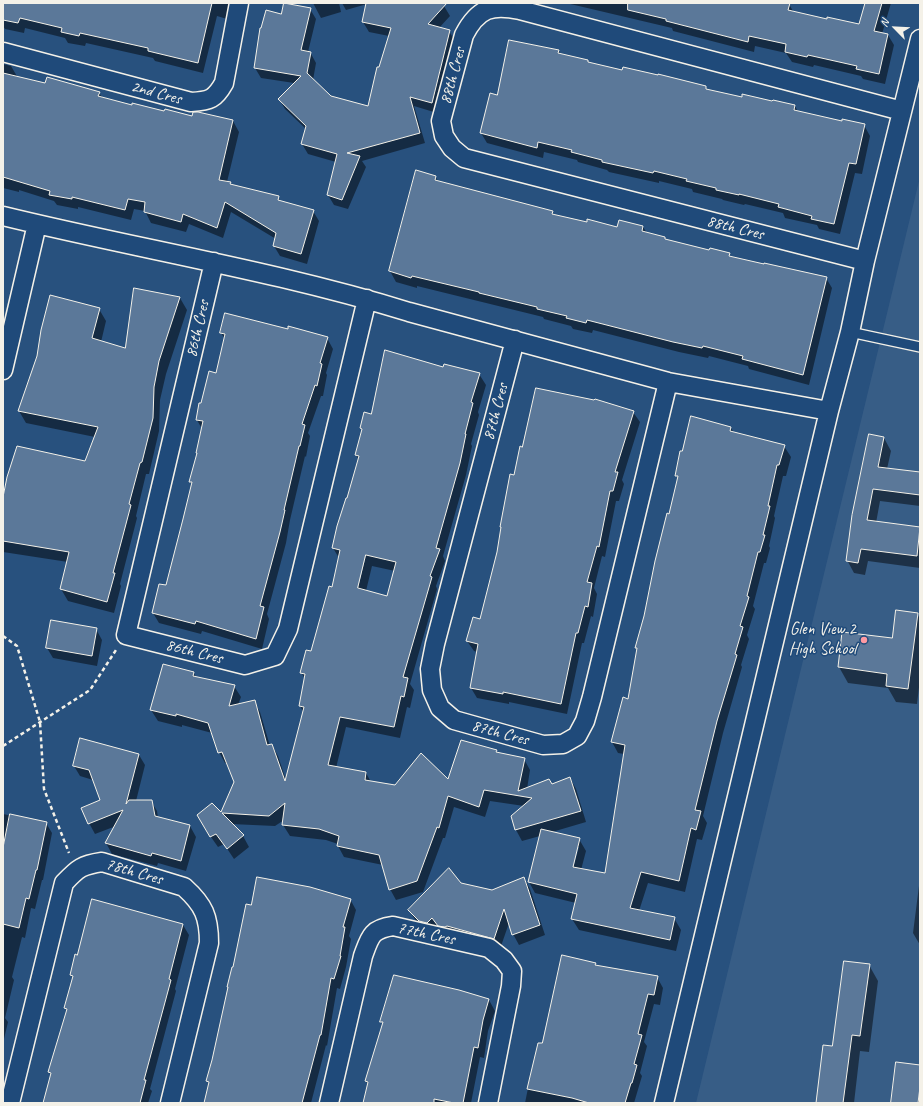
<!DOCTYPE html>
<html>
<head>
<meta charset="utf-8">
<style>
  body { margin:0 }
  #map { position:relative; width:923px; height:1106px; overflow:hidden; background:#28517e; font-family:Caveat,sans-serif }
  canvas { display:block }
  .frame { position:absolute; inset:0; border:4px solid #f4f1e8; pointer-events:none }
  .north { position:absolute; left:875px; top:8px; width:40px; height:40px; -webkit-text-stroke:3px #1f4a7a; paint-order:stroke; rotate:294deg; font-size:11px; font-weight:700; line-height:16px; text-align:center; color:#f4f1e8 }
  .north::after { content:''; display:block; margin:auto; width:14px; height:18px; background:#f4f1e8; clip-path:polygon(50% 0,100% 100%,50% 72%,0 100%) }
</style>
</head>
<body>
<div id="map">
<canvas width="923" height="1106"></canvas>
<div class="frame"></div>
<div class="north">N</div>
</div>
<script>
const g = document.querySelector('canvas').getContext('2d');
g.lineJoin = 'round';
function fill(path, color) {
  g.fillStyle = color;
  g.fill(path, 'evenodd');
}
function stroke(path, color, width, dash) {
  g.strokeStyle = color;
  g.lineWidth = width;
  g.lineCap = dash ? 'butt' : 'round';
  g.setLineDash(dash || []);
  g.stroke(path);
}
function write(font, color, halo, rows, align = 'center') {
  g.font = font + ' Caveat,sans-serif';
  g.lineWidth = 3;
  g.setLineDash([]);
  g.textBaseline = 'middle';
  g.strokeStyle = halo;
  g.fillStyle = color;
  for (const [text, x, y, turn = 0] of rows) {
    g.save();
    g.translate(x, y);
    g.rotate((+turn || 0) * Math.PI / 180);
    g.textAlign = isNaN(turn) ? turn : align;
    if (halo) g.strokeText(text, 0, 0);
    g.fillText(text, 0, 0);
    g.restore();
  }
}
fill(new Path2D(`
  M920,177V1103H696Z`), '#375d86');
fill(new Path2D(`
  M3,3H229L230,4L227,19L217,16L203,73L155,61L153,58L86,43L85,46L68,43L65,38L25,28L24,33L5,29L3,26Z
  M313,3H339L341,12L321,18Z
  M342,3H440L444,6L450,16L439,28L449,31L455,41L437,113L414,106L425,143L362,161L366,167L348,209L334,205L328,195L336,162L308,154L302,144L306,129L285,109L279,99L294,83L261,78L255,68L282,15L310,9L316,19L308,52H310L316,63L313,80L331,97L368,107L389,36L369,32L363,22L367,4L346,10Z
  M566,3H785L789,4L794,13L860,26L866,3H891L882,34L888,35L894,45L885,84L863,79L861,76L814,65L813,67L792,62L786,53L755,46L754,52L673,31L672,28Z
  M559,51L561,55L587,61L589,64L706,87L707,90L742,98L773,103V101L795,106L798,112L843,122L864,125L870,136L862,174L855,173L840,234L819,229L817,225L785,218L783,213L745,204L744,205L723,200L722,199L693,192L692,189L659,181V183L609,172L607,170L578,162L577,160L544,152L543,158L487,143L481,133L498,96Z
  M3,64L11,66L18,78L46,84L99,93L102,97L132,106L193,118L233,121L239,132L227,182L230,183L232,186L278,197L281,202L313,211L319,221L307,264L280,256L274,246L276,239L231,212L223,238L189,224L186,232L151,223L145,211L134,209L131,220L78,207V209L57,205L54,201L19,190V192L3,188Z
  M417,172L435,176L438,181L552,212L555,216L618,228L643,227L647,233L665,238L666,240L710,251L729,254L731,257L826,278L832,288L809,385L749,369L748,366L709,356L708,358L679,352L593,330L592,333L573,329L571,326L544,319L543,317L417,286V288L396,282L390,271Z
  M135,289L180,298L187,310L166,374L160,400L159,431L149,474H146L136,516L137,518L120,584L121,586L114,613L68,601L61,589L68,562L3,552V502L85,462L95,437L26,423L19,411L99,309L106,321L101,342L126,349Z
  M221,333L327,338L333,349L326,373L327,375L323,396H321L308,433L310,436L306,457L305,456L290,520L286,543L267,614L269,619L262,649L202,631L201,634L159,623L153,613L166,586L192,485L190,481L198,454L202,429L197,420L202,405L217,374L225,339Z
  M444,368L479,374L486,385L478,412L479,415L471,444L472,446L466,475L443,556L445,561L436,586L437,589L410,684L414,690L410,708L407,707L400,738L346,727L336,768L366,773L371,782L395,786L449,781L496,751L498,754L524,759L530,770L527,789L551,785L570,778L576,789L586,822L552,832L579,839L586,851L581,870L605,874L624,754L618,753L612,742L629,700L638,651L636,648L679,479L677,476L731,428L734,433L784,446L791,457L786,476H783L774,516L775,518L769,546L770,548L766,563H764L753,606L755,609L747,635L749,639L741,665L742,667L723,733L703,816L707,823L702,840L697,839L685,892L648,883L639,911L674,918L681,930L676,951L579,930L572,919L576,903L535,893L529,882L540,836L522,841L516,830L512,816L524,806L490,801L485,817L454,807L445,838H443L423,892L396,900L390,889L383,865L344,857L338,846V844L326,840L290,836L283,825L284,820L275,826L231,824L243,836L249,847L234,859L224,844L218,847L204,827L221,813L235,782L227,763H225L219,752L212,733L182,725V727L158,721L151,710L164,665L194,673L196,678L234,686L241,697L238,705L254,701L260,712L270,746L272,745L278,756L286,780L304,713L300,706L305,679L301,672L312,652L333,588L339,558L333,548L359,460L356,455L362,431L361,428L372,415ZM372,566L395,571L388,598L366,591ZM577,847H579L572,872H571Z
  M633,412L640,422L622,480L624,484L619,501H616L605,557L602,556L594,588L597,594L593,617L591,616L584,643H582L567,714L509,702V704L477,698L471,688L477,652L474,651L467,641L481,621L498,552L502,529L501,527L523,448Z
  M884,438L891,451L887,469L920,473V506L880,501L876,523L920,528V568L868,561L865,575L854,573L847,560Z
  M917,614L920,619V679L917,704L896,702L888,688L848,683L839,667L893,639Z
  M96,629L102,640L97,666L53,658L47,648Z
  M139,755L145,765L136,801H151L157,811L158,818L190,826L196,837L186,871L158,863L157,866L112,854L106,843L116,826L95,834L89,823L101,801L93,780L80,776L74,766Z
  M3,814L46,823L52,833L43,880H42L35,909L31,908L25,938L22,937L12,977L14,980L5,1018L8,1022L4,1039Z
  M524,878L530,889L545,935L519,945L513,934L509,923L500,949L426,932L416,921L409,910L460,884L492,891Z
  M920,878V945L913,933Z
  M350,899L356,910L349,936L351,939L346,967L340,989L337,988L327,1046L326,1045L311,1103H205L209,1084L207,1081L234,969L252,906Z
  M183,925L189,935L175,989L176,991L150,1089L152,1091L148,1103H44L51,1076L49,1072L67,1011L65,1008L73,979L71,975L76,956Z
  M595,964L596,966L657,977L663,988L660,1005L654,1004L644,1042L647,1046L640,1073L642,1076L634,1103H525L531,1073L543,1045Z
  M869,965L878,981L869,1052L860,1051L854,1103H817L833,1047Z
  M458,991L489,1000L495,1011L488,1031L484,1058L480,1057L471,1103H364L368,1085L366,1081L383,1025L382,1022Z
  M920,1066V1103H892Z`), '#0007');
const building = new Path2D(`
  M3,3H212L198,63L148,51V48L80,33L79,36L61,32L62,28L20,18L18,23L3,20Z
  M284,3L311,8L301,50L311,52L307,73L331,96L368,106L377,67H379L391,28L362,22L366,3H447L428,24L450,30L432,103L410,97L420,133L347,153L360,156L342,200L327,195L337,154L301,144L306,126L278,99L301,76L254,68L260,28H261L266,10L281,14Z
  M628,3H790L788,10L827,19V17L859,24L865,3H882L874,31L888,34L879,74L856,69L857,66L808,55L807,57L785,52L786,44L749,36L748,42L666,21V19L628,10Z
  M509,40L559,50L558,53L588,60V62L622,70L623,67L658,75V74L706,86V89L742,97V94L772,101L773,100L795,105L794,110L842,121V119L865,124L856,164L849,163L834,224L811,219L812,216L778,207L779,204L739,194V195L716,190V188L686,181L687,179L654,171L653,173L602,162V160L571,152L572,150L538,142L537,148L480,133L490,93L497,95Z
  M3,73L45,83L47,77L100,92L98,96L132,105V103L164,111L165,109L192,116L193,112H198L233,120L219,180L231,182L230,184L279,196L278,200L314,210L301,254L273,246L276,233L225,202L217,228L183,214L181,222L144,212L145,202L128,199L125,210L72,197V199L49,195L50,191L3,177Z
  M416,170L436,176L435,180L553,211L552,214L587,222V219L617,227L619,220L643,226L642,231L665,237V239L709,250L710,248L730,253L729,256L764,264V263L827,277L803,375L742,359L743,356L703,346L702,348L673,342L587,320L586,323L566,318L567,316L537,309V307L479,293V292L412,276L411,278L389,271Z
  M134,288L180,297L159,361L154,387L153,418L142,462L140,463L129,504L131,505L113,573H115L107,602L60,589L69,552L3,541V497L7,477L17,446L85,461L98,427L18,411L37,356L41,330L50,295L100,308L92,338L125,348Z
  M225,313L288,329V326L328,337L320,363L322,364L317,386L315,385L302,424L305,425L300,446H299L284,510H285L280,532L260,606L264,607L256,639L196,621L195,624L152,613L159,584L166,585L183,519L192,482H189L197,453H196L203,421L196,420L199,403H201L209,371L216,373L225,334L220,333Z
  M385,350L443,367L444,364L480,373L471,402L473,403L465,434H466L460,463L436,548L440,549L430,576L432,577L403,677L408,678L404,697L401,696L394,727L340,717L328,765L366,772L365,780L395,785L421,753L448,779L461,740L497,750L496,752L525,758L518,791L549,779L552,784L570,777L581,811L515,830L511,816L532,798L484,790L479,807L448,796L439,828L437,827L417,881L389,890L379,855L337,846L339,836L319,829L282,825L285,803L269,816L222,813L244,835L227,849L216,834L210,837L197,815L212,803L221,812L234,782L222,752L218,753L208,723L176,714V716L150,710L163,664L194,672L193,676L235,685L229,706L255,700L267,745L272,744L285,781L304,707L299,706L305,674L300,673L306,650L311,651L329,586L332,587L340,550L332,548L337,526L346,498H347L359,456L355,455L362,429L360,428L364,412L371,414ZM366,555L396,562L387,596L358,588Z
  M536,388L594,400L595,399L634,411L615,472H618L613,491H610L599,547L597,546L587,582L592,583L588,607L585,606L578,633H576L561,704L503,692V694L470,688L478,644L466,641L473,617L480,619L497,552L501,527H500L510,474L514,475L520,446L522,447Z
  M691,416L731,427L730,431L785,445L779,465H777L768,506H770L763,535H765L760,552H758L747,596L749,597L740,626L743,627L735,654L737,655L717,721L695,810L701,811L696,830L691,828L679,881L641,872L630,908L675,917L670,940L571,919L577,894L528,882L541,829L580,838L573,867L605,873L625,745L611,742L623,697L628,699L637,648H635L644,616L655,561L667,513L669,514L678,476H675L680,451H682Z
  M869,434L884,437L878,467L920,472V495L873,489L867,520L920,527L917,556L861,549L858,563L846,561L852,515Z
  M896,610L918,613L908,689L886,686L887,674L838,667L842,632L892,638Z
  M51,620L97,628L92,656L46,648Z
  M80,738L139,754L126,804L129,800H152L155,816L190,825L181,861L152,853L151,856L105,843L123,810L88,824L81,808L100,800L89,770L73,766Z
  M10,814L47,822L37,870H36L29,899L26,898L19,928L3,924V848Z
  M449,868L461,883L492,890L524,877L540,925L512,935L504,909L494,939L447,926L445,927L438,926L432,918L427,923L419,921L408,910Z
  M257,877L310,887L351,899L343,927H345L340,956H341L334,979L331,978L321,1035H320L302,1103H204L209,1082L206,1081L212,1060L228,987H227L232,967H233L246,904L251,905Z
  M92,899L183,924L169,979L171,980L144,1080H146L140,1103H43L51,1073L48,1072L67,1009L64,1008L73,976L70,975L75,954L77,955Z
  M562,955L596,963L595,965L658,976L654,995L648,994L638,1034L642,1035L634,1064L637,1065L632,1083H631L625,1103H589L572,1098L527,1089L538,1043H542Z
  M844,961L870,964L860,1036L852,1035L843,1103H816L823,1045L832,1046Z
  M394,975L459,990L489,999L483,1020L478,1048L474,1047L463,1103H454L434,1099V1103H363L368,1082L365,1081L383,1022H380Z
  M896,1062L920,1065V1087L918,1103H891Z`);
fill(building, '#5b7899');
stroke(building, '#f4f1e8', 1);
const lane = new Path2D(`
  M850,332L920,347`);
const street = new Path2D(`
  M3,52L191,102C210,101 215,99 224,83L239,3
  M3,216C138,249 276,271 409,312L668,382L829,411
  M865,261L464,158L452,148L444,136L441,121L464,35C478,8 492,4 520,10L902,111
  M214,262L126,635L245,665L275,656L288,629L367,299
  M515,340L435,644L430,669L432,690L440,708L454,720L543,745L563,744L577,736L585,721L592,697L668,382
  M3,370L37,224
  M10,1103L64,883C78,868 82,865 102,862L184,887C204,905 209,917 209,943L170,1103
  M329,1103L363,956C370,937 371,929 393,926L489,948L504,960L512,971L511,986L488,1103
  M664,1103L829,411L850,332L865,261L920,39`);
stroke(lane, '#f4f1e8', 12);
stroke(street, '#f4f1e8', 21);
stroke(new Path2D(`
  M3,636L17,646L40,722L44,789L69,853
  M3,746L90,690L116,650`), '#f4f1e8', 2.5, [4, 3]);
stroke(lane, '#1f4a7a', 9);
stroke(street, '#1f4a7a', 18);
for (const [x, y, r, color] of [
  [864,640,4,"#ff9aa2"]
]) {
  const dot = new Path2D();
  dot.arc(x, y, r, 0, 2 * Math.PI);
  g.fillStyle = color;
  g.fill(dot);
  stroke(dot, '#1f4a7a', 1.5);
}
write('17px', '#f4f1e8', '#1f4a7a', [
  ["88th Cres",453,76,-75],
  ["2nd Cres",156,93,15],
  ["88th Cres",735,228,14],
  ["86th Cres",198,329,-77],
  ["87th Cres",496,412,-75],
  ["86th Cres",194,652,14],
  ["87th Cres",500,733,15],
  ["78th Cres",134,872,16],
  ["77th Cres",426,934,12]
]);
write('17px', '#f4f1e8', '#1f4a7a', [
  ["Glen View 2",856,630],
  ["High School",856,650]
], 'right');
</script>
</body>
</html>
